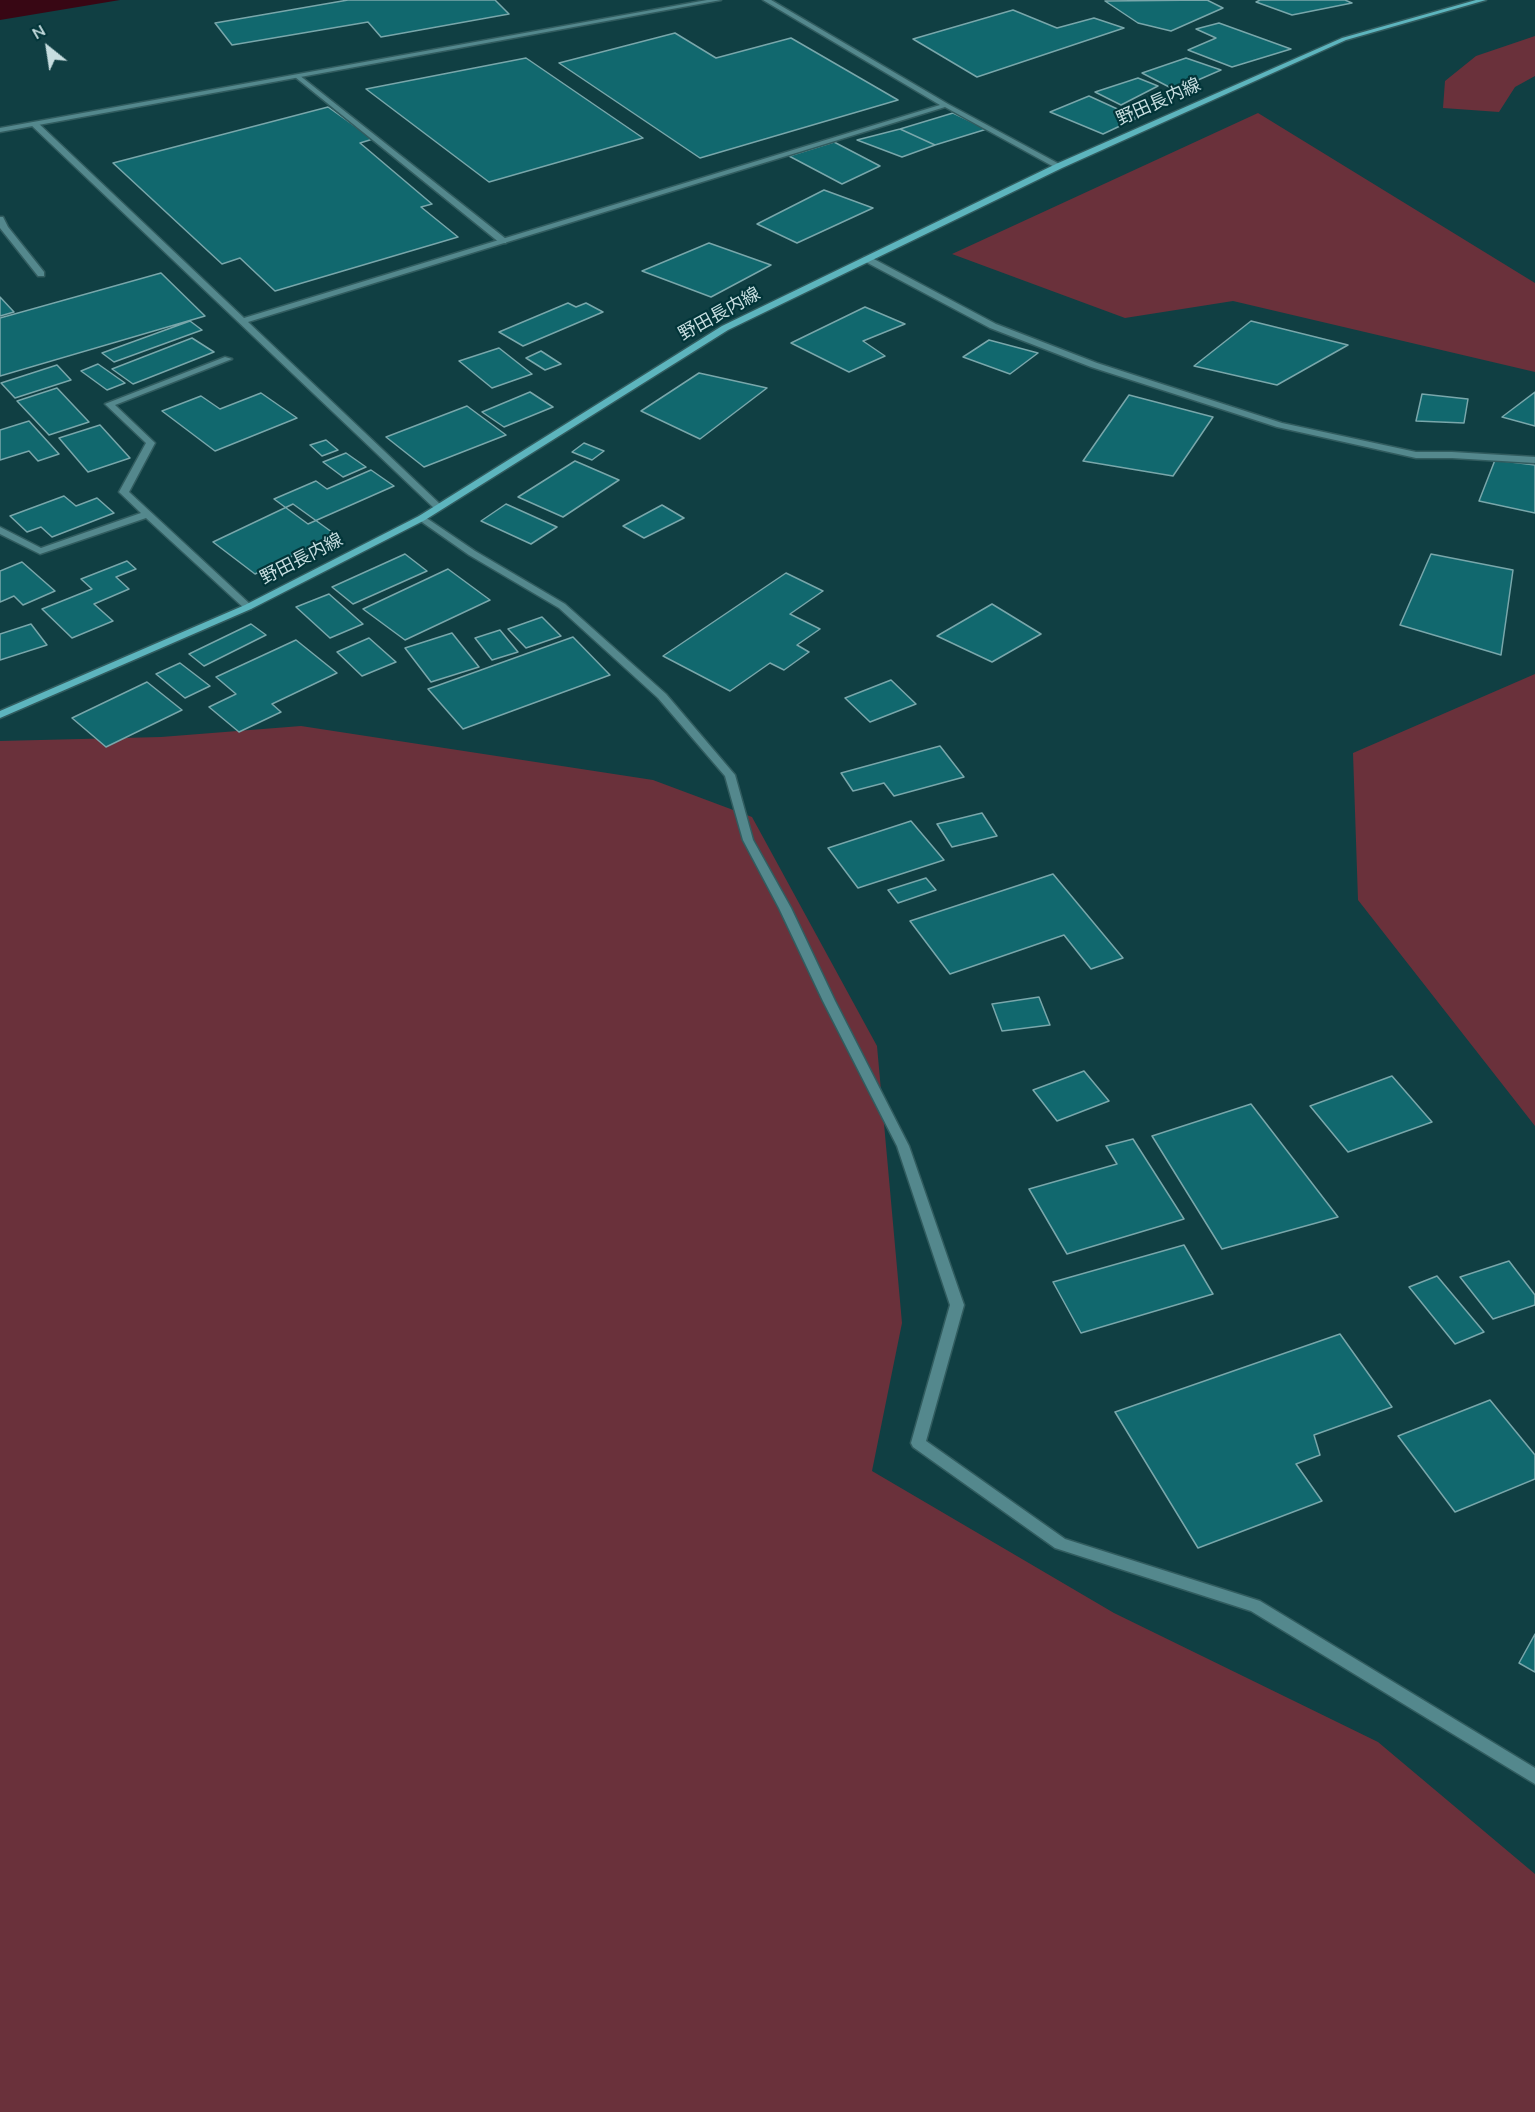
<!DOCTYPE html>
<html>
<head>
<meta charset="utf-8">
<style>
  body { margin:0 }
  #map { position:relative; width:1535px; height:2112px; overflow:hidden; background:#103f43; font-family:"Nunito Sans",sans-serif }
  canvas { display:block }
  .north { position:absolute; left:18px; top:18px; width:60px; height:60px; -webkit-text-stroke:4px #023539; paint-order:stroke; rotate:330deg; font-size:16px; font-weight:700; line-height:24px; text-align:center; color:#c7dee0 }
  .north::after { content:''; display:block; margin:auto; width:21px; height:27px; background:#c7dee0; clip-path:polygon(50% 0,100% 100%,50% 72%,0 100%) }
</style>
</head>
<body>
<div id="map">
<canvas width="1535" height="2112"></canvas>
<div class="north">N</div>
</div>
<script>
const g = document.querySelector('canvas').getContext('2d');
g.lineJoin = 'round';
function fill(path, color) {
  g.fillStyle = color;
  g.fill(path, 'evenodd');
}
function stroke(path, color, width, dash) {
  g.strokeStyle = color;
  g.lineWidth = width;
  g.lineCap = dash ? 'butt' : 'round';
  g.setLineDash(dash || []);
  g.stroke(path);
}
function write(font, color, halo, rows, align = 'center') {
  g.font = font + ' "Nunito Sans","Noto Sans JP",sans-serif';
  g.lineWidth = 4.5;
  g.setLineDash([]);
  g.textBaseline = 'middle';
  g.strokeStyle = halo;
  g.fillStyle = color;
  for (const [text, x, y, turn = 0] of rows) {
    g.save();
    g.translate(x, y);
    g.rotate((+turn || 0) * Math.PI / 180);
    g.textAlign = isNaN(turn) ? turn : align;
    if (halo) g.strokeText(text, 0, 0);
    g.fillText(text, 0, 0);
    g.restore();
  }
}
fill(new Path2D(`
  M1535,36V76L1515,87L1499,112L1443,108L1445,81L1476,56Z
  M1258,113L1535,283V372L1233,301L1125,318L952,254Z
  M1535,674V1126L1358,900L1353,753Z
  M301,726L653,780L752,817L877,1046L902,1323L872,1471L1114,1613L1378,1742L1535,1874V2112H0V741L161,737Z`), '#6a313b');
fill(new Path2D(`
  M0,0H120L0,20Z`), '#380714');
const building = new Path2D(`
  M348,0H495L509,14L381,37L368,22L232,45L215,23Z
  M1207,0L1223,8L1171,31L1138,23L1105,1Z
  M1260,0H1345L1352,3L1292,15L1256,2Z
  M1013,10L1057,28L1094,18L1124,28L977,77L913,39Z
  M1219,23L1291,49L1232,67L1188,50L1216,38L1196,29Z
  M675,33L716,58L791,38L898,100L700,158L559,63Z
  M526,58L643,138L489,182L366,89Z
  M1186,58L1221,70L1175,90L1142,73Z
  M1138,78L1158,86L1121,105L1095,92Z
  M1089,96L1137,118L1103,134L1050,112Z
  M328,107L373,139L360,143L432,204L421,207L458,237L275,291L240,258L222,264L113,163Z
  M953,113L987,129L935,145L900,129Z
  M900,129L935,145L902,157L857,140Z
  M834,142L880,166L842,184L789,156Z
  M824,190L873,208L797,243L757,224Z
  M709,243L771,265L711,297L642,271Z
  M161,273L205,316L0,376V318Z
  M0,297L14,312L0,316Z
  M568,303L576,307L586,303L603,312L523,346L499,332Z
  M865,307L905,324L863,341L885,356L849,372L791,343Z
  M190,321L202,330L114,362L102,353Z
  M1251,321L1348,345L1277,385L1194,366Z
  M192,338L214,352L133,384L112,369Z
  M989,340L1038,353L1010,374L963,357Z
  M499,348L532,374L492,388L459,361Z
  M541,351L561,364L545,370L526,358Z
  M98,364L125,383L107,390L81,371Z
  M57,365L71,380L15,398L1,383Z
  M699,373L767,388L700,439L641,411Z
  M57,388L89,422L49,435L17,401Z
  M530,392L553,407L504,427L482,412Z
  M1535,392V426L1502,417Z
  M261,393L297,418L215,451L162,411L201,396L220,409Z
  M1422,394L1468,399L1464,423L1416,421Z
  M1129,395L1213,417L1173,476L1083,461Z
  M467,406L506,435L424,467L386,437Z
  M29,421L59,454L38,461L29,451L0,460V430Z
  M100,425L130,458L88,472L59,438Z
  M326,440L338,450L322,456L310,445Z
  M584,443L604,451L592,460L572,452Z
  M346,453L366,467L343,477L323,462Z
  M1495,460L1535,465V513L1479,501Z
  M575,461L619,480L563,517L518,497Z
  M371,470L394,486L308,524L274,499L316,481L327,489Z
  M64,496L76,506L97,498L114,513L52,537L41,527L27,532L10,516Z
  M293,504L336,535L255,574L213,542Z
  M506,504L557,527L531,544L481,521Z
  M662,505L684,518L644,538L623,526Z
  M405,554L427,571L353,604L332,587Z
  M1431,554L1513,570L1501,655L1400,625Z
  M127,561L136,569L116,577L129,589L94,604L113,621L72,638L42,609L92,589L81,579Z
  M22,562L55,591L23,605L14,596L0,602V571Z
  M448,569L490,600L405,640L363,609Z
  M786,573L823,591L790,614L820,629L797,645L809,652L784,670L770,663L730,691L663,656Z
  M329,594L363,624L330,638L296,607Z
  M992,604L1041,634L992,662L937,636Z
  M542,617L561,636L526,648L508,629Z
  M31,624L47,645L0,660V634Z
  M251,624L266,635L204,666L189,654Z
  M500,630L518,652L492,660L475,638Z
  M452,633L479,667L431,682L405,648Z
  M573,637L610,675L463,729L428,689Z
  M369,638L396,662L362,676L337,652Z
  M296,640L337,673L272,704L281,712L239,732L209,707L236,694L216,677Z
  M180,663L210,686L185,698L156,674Z
  M891,680L916,704L870,722L845,698Z
  M147,682L182,710L106,747L72,718Z
  M940,746L964,777L894,796L884,783L853,791L841,773Z
  M982,813L997,836L952,847L937,824Z
  M911,821L944,860L858,888L828,848Z
  M1053,874L1123,958L1091,969L1064,935L950,974L910,921Z
  M926,878L936,890L898,903L888,890Z
  M1039,997L1050,1025L1002,1031L992,1004Z
  M1084,1071L1109,1101L1057,1121L1033,1090Z
  M1392,1076L1432,1122L1348,1152L1310,1106Z
  M1251,1104L1338,1217L1222,1249L1152,1136Z
  M1133,1139L1184,1219L1067,1254L1029,1189L1117,1164L1106,1146Z
  M1184,1245L1213,1294L1081,1333L1053,1282Z
  M1509,1261L1535,1295V1305L1493,1319L1460,1277Z
  M1437,1276L1484,1332L1455,1344L1409,1287Z
  M1340,1334L1392,1407L1314,1435L1320,1455L1296,1464L1322,1501L1198,1548L1115,1412Z
  M1490,1400L1535,1455V1479L1455,1512L1398,1436Z
  M1535,1634V1672L1519,1663Z`);
fill(building, '#11686e');
stroke(building, '#79a7ab', 1.5);
const service = new Path2D(`
  M295,75H299L506,239V243H500L295,77Z
  M0,217H3L8,227L44,272V276H38L0,228Z`);
const minor = new Path2D(`
  M763,0H771L948,104L1063,166L1056,168L945,107L248,322L441,505V509H435L30,124L37,122L244,318L940,105Z
  M864,257H870L996,324L1097,363L1282,423L1416,452H1452L1535,457V463L1452,458H1416L1277,427L1091,367L990,328L864,261Z
  M225,357L232,359L115,405L155,443L129,492L251,605V609H245L146,518L40,554L0,534V527L41,548L141,513L119,492L146,443L105,404Z
  M422,515L475,551L565,604L666,694L735,775L753,840L791,908L835,1001L909,1146L964,1305L926,1441L1065,1539L1260,1601L1535,1768V1784L1251,1611L1055,1548L913,1447L911,1443L950,1305L897,1146L823,1001L779,908L743,840L725,776L658,698L559,608L469,555L419,520V516Z`);
const tertiary = new Path2D(`
  M707,0H721L0,132V128Z`);
const secondary = new Path2D(`
  M1476,0H1486L1346,40L1062,168L728,330L425,520L251,609L0,718V711L245,605L419,516L722,326L1056,164L1342,38Z`);
stroke(service, '#315c5f', 3);
stroke(minor, '#315c5f', 3);
stroke(tertiary, '#315c5f', 3);
stroke(secondary, '#315c5f', 3);
fill(service, '#54888d');
fill(minor, '#54888d');
fill(tertiary, '#54888d');
fill(secondary, '#5db5be');
write('18px', '#c7dee0', '#023539', [
  ["野田長内線",1159,103,-24],
  ["野田長内線",720,315,-29],
  ["野田長内線",302,560,-27]
]);
</script>
</body>
</html>
